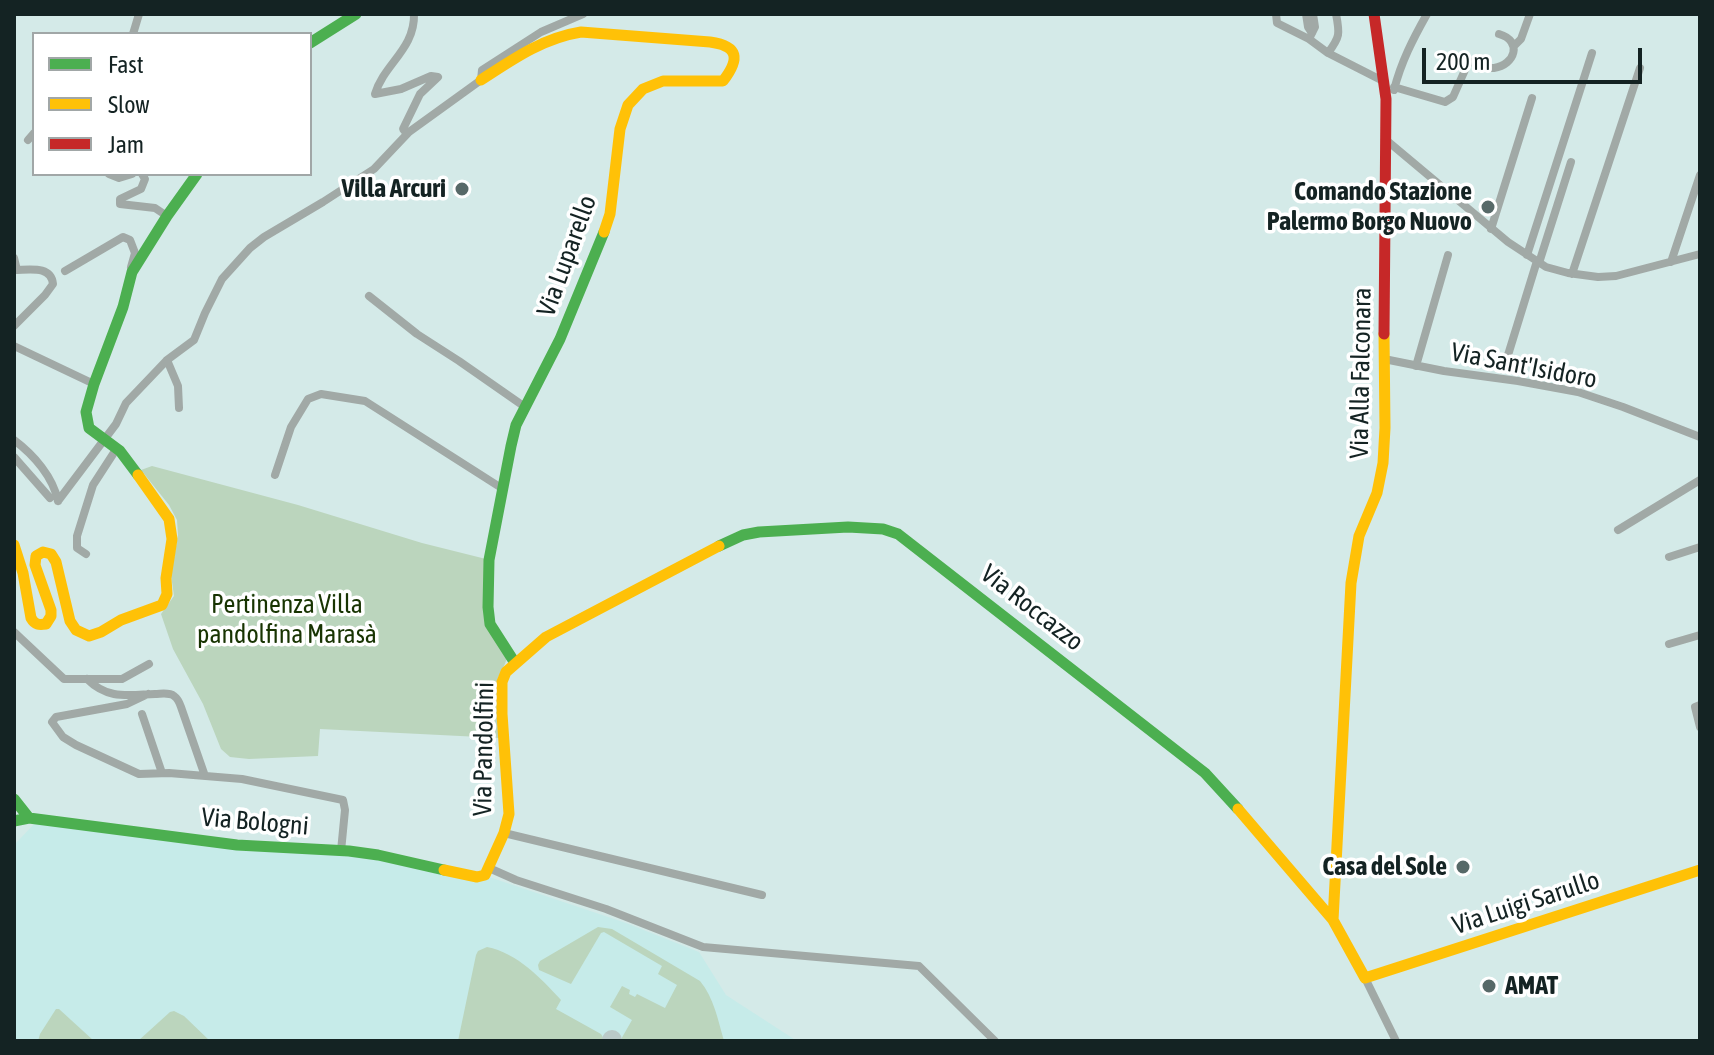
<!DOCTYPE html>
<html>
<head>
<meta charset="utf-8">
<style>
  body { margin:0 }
  #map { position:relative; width:1714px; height:1055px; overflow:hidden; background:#d4eae8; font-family:"Asap Condensed",sans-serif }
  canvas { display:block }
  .frame { position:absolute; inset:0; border:16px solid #142323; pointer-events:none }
  .legend { position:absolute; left:32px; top:32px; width:280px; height:144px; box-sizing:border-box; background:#fff; border:2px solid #a1a7a7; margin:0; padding:10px 14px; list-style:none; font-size:24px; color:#142323 }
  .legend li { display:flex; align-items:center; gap:16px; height:40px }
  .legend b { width:40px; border:2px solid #a1a7a7 }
  .scale { position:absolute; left:1422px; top:48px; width:220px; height:36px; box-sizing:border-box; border:4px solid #142323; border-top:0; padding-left:10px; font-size:24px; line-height:28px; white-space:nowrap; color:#142323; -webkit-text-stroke:6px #fff; paint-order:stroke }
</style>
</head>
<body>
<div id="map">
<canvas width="1714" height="1055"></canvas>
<div class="frame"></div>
<ul class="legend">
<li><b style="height:10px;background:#4caf50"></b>Fast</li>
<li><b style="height:10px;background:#ffc107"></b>Slow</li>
<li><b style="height:10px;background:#c62828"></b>Jam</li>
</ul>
<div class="scale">200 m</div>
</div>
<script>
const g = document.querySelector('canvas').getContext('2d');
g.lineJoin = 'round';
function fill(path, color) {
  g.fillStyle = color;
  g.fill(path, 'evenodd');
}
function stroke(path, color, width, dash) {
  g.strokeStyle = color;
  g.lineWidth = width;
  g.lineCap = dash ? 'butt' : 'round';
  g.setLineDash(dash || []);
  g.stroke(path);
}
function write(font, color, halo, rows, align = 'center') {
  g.font = font + ' "Asap Condensed",sans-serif';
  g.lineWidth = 7;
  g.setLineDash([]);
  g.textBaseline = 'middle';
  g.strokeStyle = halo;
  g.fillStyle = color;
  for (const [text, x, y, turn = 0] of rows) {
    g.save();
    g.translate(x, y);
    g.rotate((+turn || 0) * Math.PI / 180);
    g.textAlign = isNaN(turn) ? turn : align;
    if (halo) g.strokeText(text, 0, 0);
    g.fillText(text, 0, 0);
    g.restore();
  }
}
fill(new Path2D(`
  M37,821L363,856L489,877L626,923L699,952L726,995L797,1041H14V845Z`), '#c6ebe9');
fill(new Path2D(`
  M152,466L298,505L422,543L486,559L485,606L507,656C506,667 497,674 496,686C495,703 499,721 500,738L320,729L318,756L249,759L230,757L221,749L203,704L173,649L161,614L174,596L171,575L178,535L177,520L169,505L141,470Z
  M598,927L612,929L700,981C714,998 718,1020 724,1041H620L632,1020L610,1007L622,986L630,990L629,994L635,997L637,994L665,1008L677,985L658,974L662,966L604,932L601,933L571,984L539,970L538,965L540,961Z
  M487,947C517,953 541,978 561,1000L556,1009L601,1034L605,1041H458L476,955L478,951Z
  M56,1009H59L94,1041H38L40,1034Z
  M174,1011L184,1016L210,1041H138L170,1012Z`), '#bbd5bd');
stroke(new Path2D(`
  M612,1041V1040`), '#bacac8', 20);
stroke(new Path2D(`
  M1276,14L1277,23L1309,39L1328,53L1385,82
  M1306,14L1308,27L1312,33
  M133,34L139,14
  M1309,39L1315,27L1313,14
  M1514,46L1521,39L1530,14
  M1328,53C1340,37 1340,34 1336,14
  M1394,87L1445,102L1453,97L1469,61C1477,64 1486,69 1494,68C1515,65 1523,41 1499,34
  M1394,90C1401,62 1413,39 1427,14
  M407,134L403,129L420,94L438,77L431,76L401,89L375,94C384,64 415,49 414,14
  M1385,139L1508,242L1546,267L1568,273L1598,277L1616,276L1700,254
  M28,140L34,133
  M109,174L119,178L132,174
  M142,174L145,179L141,189L120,199V204L155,208L167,216
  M1491,229L1532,98
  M1527,255L1592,53
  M14,258L17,270
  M1671,262L1700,175
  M1539,263L1571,162
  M14,270C29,270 51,265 53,284L45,295L14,326
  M65,271L123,237L130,240L135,253L131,267
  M1572,274L1640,68
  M369,296L417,334L459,361L525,407
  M14,346L94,384
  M1508,355L1537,261
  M1384,359L1444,371L1518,381L1578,392L1623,407L1700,437
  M167,360L178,386L179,408
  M1416,366L1448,255
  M14,440C34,455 53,477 58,501
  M14,457L50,498
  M275,475L291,427L308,399L321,394L365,401L503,489
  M58,501L116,424L126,403L167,360L194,340L205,313L222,279L250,248L264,237L323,202L374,169L409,132L481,80L482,70L541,32L583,14
  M1618,530L1700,480
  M86,554L77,548V536L93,485L117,448
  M1669,557L1700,547
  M14,632L64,679H122L149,664
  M1669,644L1700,635
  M87,679C108,700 128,695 155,694C161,694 169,692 174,696C177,698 180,704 181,707L205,776
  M148,694L127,704L56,717L52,722L63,737L76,745L139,774L169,773L242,779L343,800L345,810L341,851
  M1700,705L1695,707L1700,727
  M142,714L162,773
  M504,833L762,895
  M489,868L516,880L606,909L703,947L919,966L995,1041
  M1365,978L1396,1041`), '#a1a9a6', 8);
stroke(new Path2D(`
  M310,43L356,14
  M138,475L120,451L89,428L86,412L94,384L123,307L132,272L167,216L197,174
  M719,546L743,535L759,532L848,527L883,529L898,534L1205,773L1238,809
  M515,663L490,624L488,607L489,560L511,446L516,425L560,339L604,232
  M14,799L29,818
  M14,821L29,818L237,845L349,851L378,855L444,870`), '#4caf50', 11);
stroke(new Path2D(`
  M481,80C513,59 543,38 581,32L710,42C739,46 740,59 723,81H663L643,89L628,105L620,129L610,214L604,232
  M14,545L23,573L31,618C35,625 39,625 46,624L51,616V610L35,565L36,556L43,552L51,554L56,562L70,621L76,630L89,636L101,632L121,620L162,605L167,594L166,578L172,539L169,519L138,475
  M1238,809L1333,920L1365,978L1700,870
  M444,870L477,877L485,875L504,833L509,814L502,714V682L506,672L546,637L719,546
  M1333,920L1351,583L1359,536L1377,493L1383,463L1385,428L1384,334`), '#ffc107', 11);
stroke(new Path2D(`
  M1374,14L1386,99L1384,334`), '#c62828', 11);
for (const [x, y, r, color] of [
  [462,189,8,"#576968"],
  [1488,207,8,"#576968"],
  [1463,867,8,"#576968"],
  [1489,986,8,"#576968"]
]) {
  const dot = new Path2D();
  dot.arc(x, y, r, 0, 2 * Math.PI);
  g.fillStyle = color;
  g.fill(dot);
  stroke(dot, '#fff', 3);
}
write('bold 26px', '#142323', '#fff', [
  ["Villa Arcuri",446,189],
  ["Comando Stazione",1472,192],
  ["Palermo Borgo Nuovo",1472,222],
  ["Casa del Sole",1447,867],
  ["AMAT",1505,986,"left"]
], 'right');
write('26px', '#142323', '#fff', [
  ["Via Luparello",567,256,-70],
  ["Via Sant'Isidoro",1524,366,11],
  ["Via Alla Falconara",1361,373,-89],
  ["Via Roccazzo",1032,608,38],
  ["Via Pandolfini",484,749,-89],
  ["Via Bologni",255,822,5],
  ["Via Luigi Sarullo",1526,903,-18]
]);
write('26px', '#183402', '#fff', [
  ["Pertinenza Villa",287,605],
  ["pandolfina Marasà",287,635]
]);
</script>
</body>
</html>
